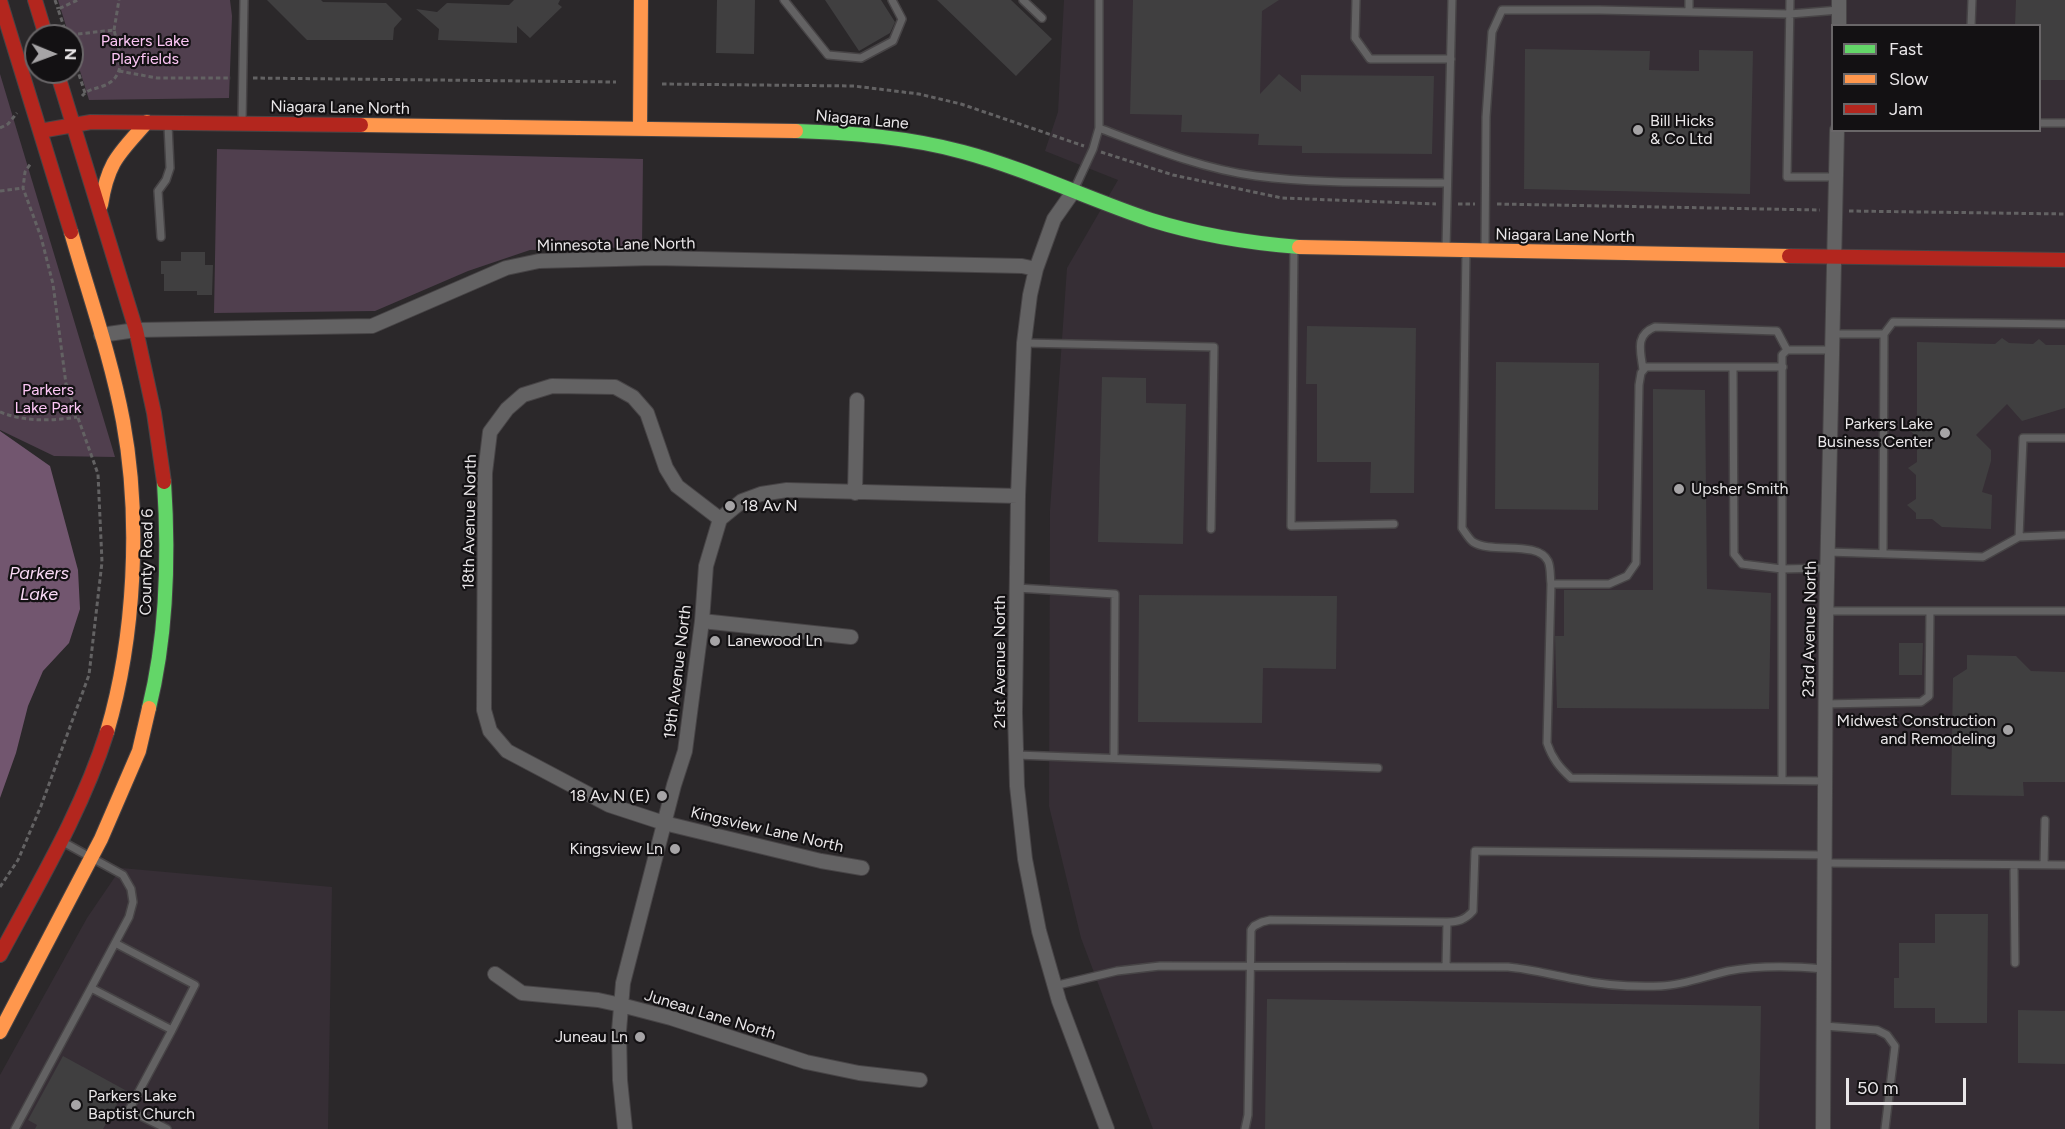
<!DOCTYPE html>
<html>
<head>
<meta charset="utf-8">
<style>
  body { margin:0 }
  #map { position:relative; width:2065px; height:1129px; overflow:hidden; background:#2b282a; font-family:Figtree,sans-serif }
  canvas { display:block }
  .legend { position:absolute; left:1831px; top:24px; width:210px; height:108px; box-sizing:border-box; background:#131113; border:2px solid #696668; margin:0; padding:8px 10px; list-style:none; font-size:18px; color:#e9e6e8 }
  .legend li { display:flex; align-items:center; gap:12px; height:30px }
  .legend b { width:30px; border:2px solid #696668 }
  .north { position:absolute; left:24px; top:24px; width:60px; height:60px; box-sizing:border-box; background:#131113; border:2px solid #696668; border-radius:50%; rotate:91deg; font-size:16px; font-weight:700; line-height:24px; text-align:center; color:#e9e6e8 }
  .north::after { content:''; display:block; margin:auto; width:21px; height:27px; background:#a6a4a6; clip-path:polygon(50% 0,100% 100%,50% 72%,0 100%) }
  .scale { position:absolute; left:1846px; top:1078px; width:120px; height:27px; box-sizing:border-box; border:3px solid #e9e6e8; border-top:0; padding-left:8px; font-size:18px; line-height:21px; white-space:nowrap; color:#e9e6e8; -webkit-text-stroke:4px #131113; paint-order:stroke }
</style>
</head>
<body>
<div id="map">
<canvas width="2065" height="1129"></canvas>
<ul class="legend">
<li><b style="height:8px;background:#63d668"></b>Fast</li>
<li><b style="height:8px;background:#ff974d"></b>Slow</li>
<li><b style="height:8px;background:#b3261e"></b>Jam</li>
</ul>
<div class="north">N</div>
<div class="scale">50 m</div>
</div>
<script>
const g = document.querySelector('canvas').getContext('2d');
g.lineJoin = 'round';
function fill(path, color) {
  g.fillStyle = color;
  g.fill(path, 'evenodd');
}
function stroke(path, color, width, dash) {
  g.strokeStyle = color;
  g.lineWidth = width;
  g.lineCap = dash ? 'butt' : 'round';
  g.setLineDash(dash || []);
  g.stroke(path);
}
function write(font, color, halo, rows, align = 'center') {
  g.font = font + ' Figtree,sans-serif';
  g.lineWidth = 4.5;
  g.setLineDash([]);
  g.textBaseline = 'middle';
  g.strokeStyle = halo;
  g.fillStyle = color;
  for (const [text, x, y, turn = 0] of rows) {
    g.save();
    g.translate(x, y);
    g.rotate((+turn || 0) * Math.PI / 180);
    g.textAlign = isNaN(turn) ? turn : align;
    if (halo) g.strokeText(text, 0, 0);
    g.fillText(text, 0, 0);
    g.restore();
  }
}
fill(new Path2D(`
  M1064,0H2065V1129H1153L1081,938L1049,806L1050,510L1067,268L1118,180L1045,151L1058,112ZM1832,26H2040V130H1832Z
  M121,868L332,887L328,1129H0V1075L87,918Z`), '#362e35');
fill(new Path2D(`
  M58,0H230L232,16L229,98L89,100L72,45V36H69Z
  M0,74L115,457L54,456L0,430Z
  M217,149L643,159L642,247L530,250L468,271L375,311L214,313Z`), '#503f4e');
fill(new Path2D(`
  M0,431L50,466L78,570L80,609L69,643L43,671L28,706L16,753L0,798Z`), '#72566f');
fill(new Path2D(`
  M267,0H321L323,2L386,3L402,19L394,28L393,40H307Z
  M514,0H560L558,4L562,7L530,38L517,26V43L438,40L439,29L416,9L437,12L447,3L509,5Z
  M717,0H755L754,54L716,53Z
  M825,0H881L895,22L890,33L859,51Z
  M937,0H1011L1052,39L1016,76Z
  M1133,0H1279L1262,11L1260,94L1279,74L1301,92V75L1434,76L1432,154L1302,153V146L1258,145L1259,134L1181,132L1182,115L1130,114Z
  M2016,0H2065V80H2040V26H2015Z
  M1525,49L1650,51L1649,70L1699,71V50L1753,51L1750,194L1524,189Z
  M181,252H205V265H213L212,295H197V291H164V274H161V261H181Z
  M1307,326L1416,328L1414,493H1370L1371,462H1317V384H1306Z
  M2002,338L2009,343L2033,344L2039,339L2046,345H2065V408L2022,421L2007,404L1976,435L1991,450V461L1982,492L1992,495L1991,529L1942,527L1932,519H1916V513L1907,505L1916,499V475L1908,468L1917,462V438L1908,428L1917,425V342L1995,344Z
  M1496,362L1599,363L1598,510L1495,509Z
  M1102,377L1146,378V403L1186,404L1183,544L1098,542Z
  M1653,389L1705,390L1707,589L1771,593L1769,709L1557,708L1555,636H1564V590H1653Z
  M1139,595L1337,596L1336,669L1263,668L1262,723L1138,722Z
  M1899,643H1923L1922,675H1899Z
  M1967,655L2016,656L2031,671L2065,672V782H2023L2024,796L1951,795L1953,678L1967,669Z
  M1935,914H1988L1987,1023H1935V1008H1894V978H1899V943H1935Z
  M1267,999L1761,1006L1759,1129H1265Z
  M2018,1010L2065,1011V1064L2018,1063Z
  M63,1056L125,1090L103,1129H35L37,1125L28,1120Z`), '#403f40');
const lane = new Path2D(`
  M784,0L828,55L861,58L893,41L902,19L892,0
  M1023,0L1042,18
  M1356,0L1355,38L1370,59H1451
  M1689,0V11
  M1790,0L1787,177H1836
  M1971,26L1972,0
  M242,123L244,0
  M2040,123H2065
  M1099,128C1149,147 1202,169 1256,176C1319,184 1384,182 1447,183
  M1074,190L1093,149L1099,128V0
  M161,237L158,191L166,180L170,168L168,125
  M1294,247L1291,526L1394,524
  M1446,248L1452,0
  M1485,250L1486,117L1492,32L1502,10H1599L1790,14L1839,10
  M1466,251L1462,528C1465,532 1469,539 1473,542C1491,554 1538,540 1548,561C1551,567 1550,577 1551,584L1547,743C1552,758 1559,767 1571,778L1825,781
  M1832,334H1884L1893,322L2065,324
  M1024,343L1214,347L1211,529
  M1733,367L1734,554L1742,564L1782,569L1827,568
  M1643,370C1641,352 1634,335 1655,327L1777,331L1787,350
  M2019,537L2023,438H2065
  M1828,552L1983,557L2019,537L2065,535
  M1883,553L1884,334
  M1551,584H1609L1627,576L1636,563L1639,385L1641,373L1646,367H1783
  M1017,588L1115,594L1114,757
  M1827,611H2065
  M1825,704L1921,702L1929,696L1930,611
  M1016,755L1378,768
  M1782,780V355L1787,350H1832
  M63,842L123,875L131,889L133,902L129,917L91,988L172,1030L129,1110L167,1129
  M1825,863L2065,865
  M2014,865L2015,963
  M2044,865L2045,820
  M1447,922C1458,922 1465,920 1473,911L1475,851L1825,855
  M115,943L195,985L172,1030
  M1054,986L1117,971L1160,966L1508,967C1531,969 1552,975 1575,979C1602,985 1634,987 1661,986C1684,985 1706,976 1728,971C1760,965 1792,966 1824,969
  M1824,1026L1877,1030L1887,1035L1895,1046L1885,1129
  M15,1129L91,988
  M1245,1129L1248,1115L1251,930L1254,926L1262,922L1270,920L1447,922L1446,967`);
const street = new Path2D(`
  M1839,26V0
  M1073,192L1054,219L1036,269L1030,295L1024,343L1018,496L1015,713L1017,786L1025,859L1039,931L1059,1001L1107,1129
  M101,335L136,330L372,326L506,268L539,261L654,258L1022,266L1036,269
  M855,493L857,400
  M720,519L677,486L666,468L647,413L633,397L615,387L552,386L523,395L507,409L490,432L485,473L484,710L490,731L507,751L609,805L664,823L821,861L862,868
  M702,621L851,637
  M495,974L522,993L598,1000L621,1005L671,1018L806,1062L859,1073L920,1080
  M625,1129L620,1080L619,1031L623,983L674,785L685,751L702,621L706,566L720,519L742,501L761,494L787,490L1018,496
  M1823,1129L1826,626L1837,130`);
const fast = new Path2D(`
  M796,131C852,133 908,137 963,152C1027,169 1088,199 1151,220C1199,235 1249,243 1299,247
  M149,708C167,635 169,557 164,482`);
const slow = new Path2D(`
  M361,125L796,131
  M640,128L641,0
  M101,205C108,161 119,154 147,122
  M71,232C89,295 111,357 123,421C141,518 135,637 107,732
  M1299,247L1789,256
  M0,1032L101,839L139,751L149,708`);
const jam = new Path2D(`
  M35,0L46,36
  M0,1L71,232
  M57,72L136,330L154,413L164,482
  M40,131L91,122L361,125
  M1789,256L2065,260
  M0,955C39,882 82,811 107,732`);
stroke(lane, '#474446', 10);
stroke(street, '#474446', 16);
stroke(fast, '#474446', 16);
stroke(slow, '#474446', 16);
stroke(jam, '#474446', 16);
stroke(new Path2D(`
  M55,0L58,9
  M114,30L119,0
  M78,34L114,30C119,51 129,76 103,86C95,89 88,89 82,96
  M67,36L58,9L78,0
  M72,53L85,93
  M119,71L157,78H231
  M253,78L616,82
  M662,84L854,86L919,94L961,104L1084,146
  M0,128L8,124L17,113
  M1101,152L1173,175L1282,198L1436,204
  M0,191L23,188
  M1458,204H1475
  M1497,204L1820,210
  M1849,211L2065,214
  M0,412C25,422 52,421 77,417
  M0,887L18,860L41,806L89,675L102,562L98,474L66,384L53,284L41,237L23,188L25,172L31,163`), '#636263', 3, [4.5, 3]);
stroke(lane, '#636263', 7);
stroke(street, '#636263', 14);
stroke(fast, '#63d668', 14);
stroke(slow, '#ff974d', 14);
stroke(jam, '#b3261e', 14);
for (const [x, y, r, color] of [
  [1638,130,6,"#a6a4a6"],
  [1945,433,6,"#a6a4a6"],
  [1679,489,6,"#a6a4a6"],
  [730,506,6,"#a6a4a6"],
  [715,641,6,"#a6a4a6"],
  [2008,730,6,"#a6a4a6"],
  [662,796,6,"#a6a4a6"],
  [675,849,6,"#a6a4a6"],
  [640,1037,6,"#a6a4a6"],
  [76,1105,6,"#a6a4a6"]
]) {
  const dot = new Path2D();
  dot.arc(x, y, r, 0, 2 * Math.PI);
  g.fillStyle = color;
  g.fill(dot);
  stroke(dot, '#131113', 2);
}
write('16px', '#fcc6f5', '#131113', [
  ["Parkers Lake",145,41],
  ["Playfields",145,59],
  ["Parkers",48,390],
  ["Lake Park",48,408]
]);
write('16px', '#e9e6e8', '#131113', [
  ["Niagara Lane North",340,108,1],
  ["Niagara Lane",862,120,5],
  ["Niagara Lane North",1565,236,1],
  ["Minnesota Lane North",616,245,-1],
  ["18th Avenue North",470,522,-89],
  ["County Road 6",147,562,-89],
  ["23rd Avenue North",1810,629,-89],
  ["21st Avenue North",1000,662,-90],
  ["19th Avenue North",678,672,-83],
  ["Kingsview Lane North",767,830,13],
  ["Juneau Lane North",710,1015,17]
]);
write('16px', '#e9e6e8', '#131113', [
  ["Bill Hicks",1650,121],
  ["& Co Ltd",1650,139],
  ["Parkers Lake",1933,424,"right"],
  ["Business Center",1933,442,"right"],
  ["Upsher Smith",1691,489],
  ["18 Av N",742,506],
  ["Lanewood Ln",727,641],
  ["Midwest Construction",1996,721,"right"],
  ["and Remodeling",1996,739,"right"],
  ["18 Av N (E)",650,796,"right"],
  ["Kingsview Ln",663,849,"right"],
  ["Juneau Ln",628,1037,"right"],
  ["Parkers Lake",88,1096],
  ["Baptist Church",88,1114]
], 'left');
write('italic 18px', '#f9d9f5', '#131113', [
  ["Parkers",39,574],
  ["Lake",39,595]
]);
</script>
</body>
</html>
